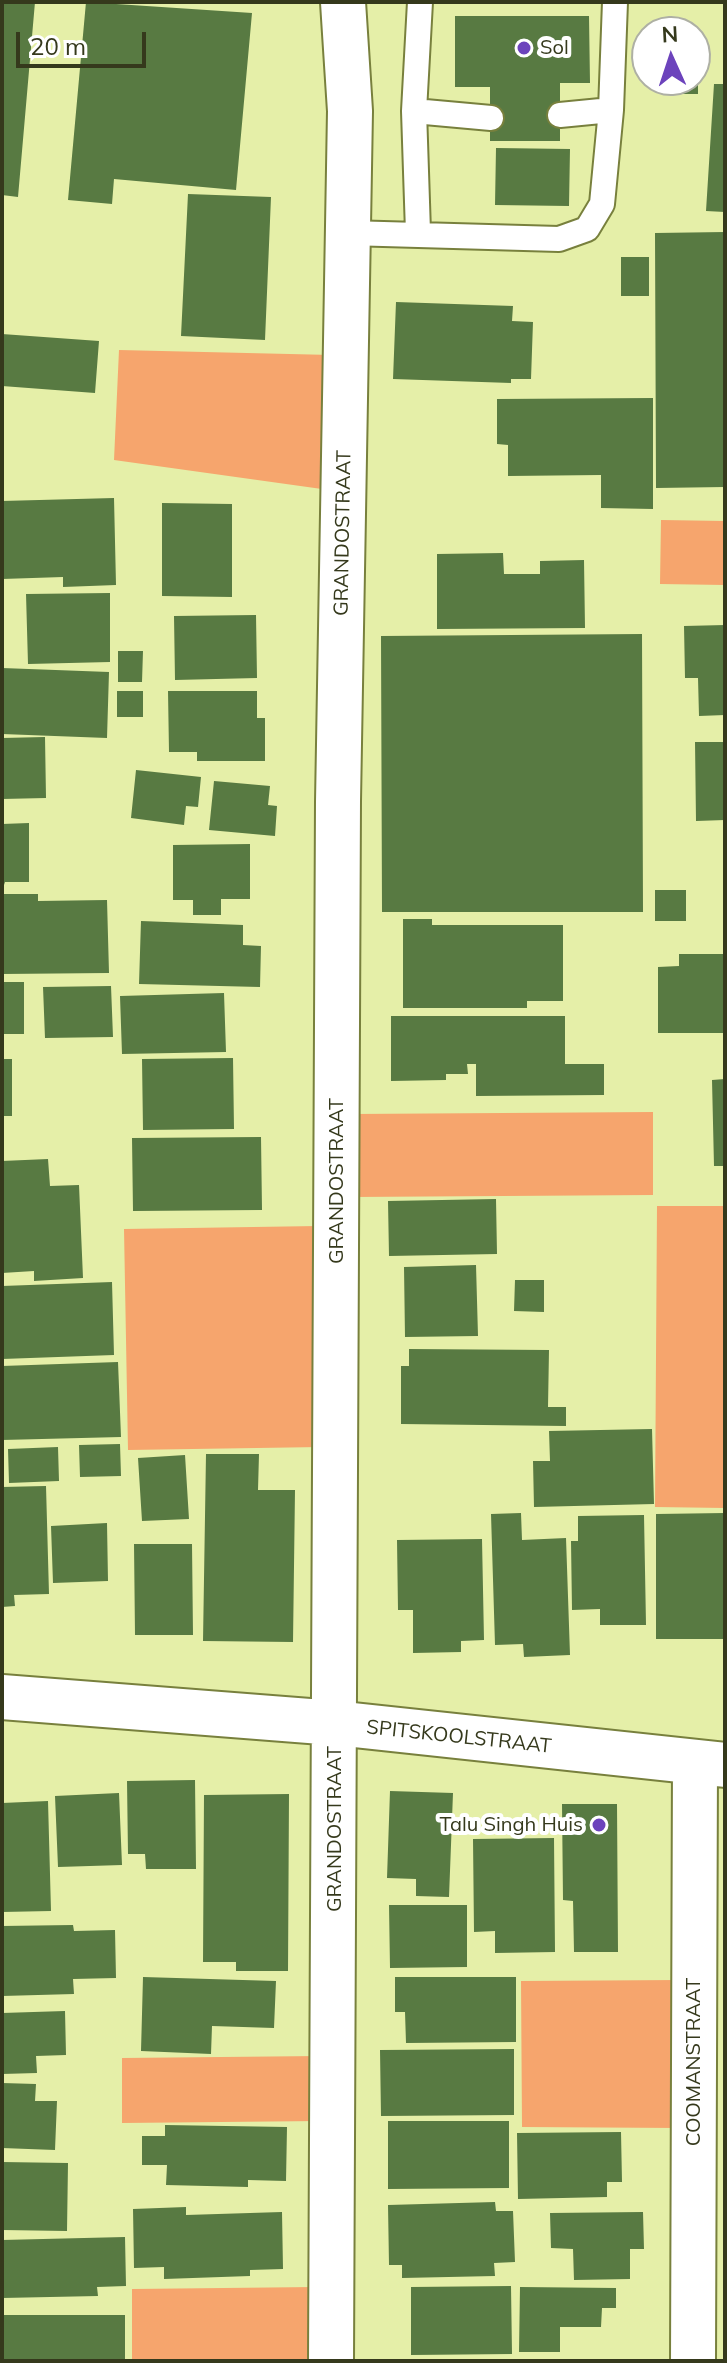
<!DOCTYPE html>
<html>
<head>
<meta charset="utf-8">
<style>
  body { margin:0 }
  #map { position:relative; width:727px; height:2363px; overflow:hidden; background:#e5efa8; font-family:Mulish,sans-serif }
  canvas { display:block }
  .frame { position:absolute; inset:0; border:4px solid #35391c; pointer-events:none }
  .north { position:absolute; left:631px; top:16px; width:80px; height:80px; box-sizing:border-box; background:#fff; border:2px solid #aeb0a4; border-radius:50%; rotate:357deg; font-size:22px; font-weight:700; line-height:32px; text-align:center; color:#35391c }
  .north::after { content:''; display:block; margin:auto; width:28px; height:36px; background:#6c43bc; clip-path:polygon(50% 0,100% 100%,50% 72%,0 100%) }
  .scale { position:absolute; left:16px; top:32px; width:130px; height:36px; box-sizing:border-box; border:4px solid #35391c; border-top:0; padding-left:10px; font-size:24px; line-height:28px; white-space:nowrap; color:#35391c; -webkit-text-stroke:6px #fff; paint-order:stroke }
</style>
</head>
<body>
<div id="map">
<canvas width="727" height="2363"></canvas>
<div class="frame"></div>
<div class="north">N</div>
<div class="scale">20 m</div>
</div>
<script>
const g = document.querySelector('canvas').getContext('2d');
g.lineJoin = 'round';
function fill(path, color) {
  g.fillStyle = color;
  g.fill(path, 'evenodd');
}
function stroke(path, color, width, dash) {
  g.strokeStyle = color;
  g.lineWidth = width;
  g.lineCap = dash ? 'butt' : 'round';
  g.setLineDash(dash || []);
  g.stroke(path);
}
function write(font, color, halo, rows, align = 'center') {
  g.font = font + ' Mulish,sans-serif';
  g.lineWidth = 8;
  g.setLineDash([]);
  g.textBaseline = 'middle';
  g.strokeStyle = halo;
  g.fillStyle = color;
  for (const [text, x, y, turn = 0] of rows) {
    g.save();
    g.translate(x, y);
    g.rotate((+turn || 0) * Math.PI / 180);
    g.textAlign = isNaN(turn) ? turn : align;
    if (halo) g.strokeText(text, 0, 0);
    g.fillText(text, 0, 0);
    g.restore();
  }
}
fill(new Path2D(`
  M119,350L332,355L329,490L114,460Z
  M661,520L725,521V585L660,584Z
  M653,1112V1195L353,1197V1114Z
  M657,1206H725V1508L655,1507Z
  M318,1226L321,1447L128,1450L124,1229Z
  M680,1980L679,2128L522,2127L521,1981Z
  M320,2056V2121L122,2123V2058Z
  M315,2287V2361H132V2289Z`), '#f6a56d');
fill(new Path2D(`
  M2,2H35L18,197L2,195Z
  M86,2L252,13L236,190L114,179L112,204L68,200Z
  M455,16H589L590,83H560V141H490V87H455Z
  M661,80H698V94H661Z
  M714,84H725V212L706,211Z
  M496,148L570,149L569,206L495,205Z
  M188,194L271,197L265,340L181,336Z
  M725,232V487L656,488L655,233Z
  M621,257H649V296H621Z
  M396,302L513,306L512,321L533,322L531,379H511V383L393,379Z
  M2,334L99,341L95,393L2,386Z
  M653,398V509L601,508V475L508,476V445L497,444V399Z
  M114,498L116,585L63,587V577L2,579V501Z
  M162,503L232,504V597L162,596Z
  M503,553L504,574H540V561L584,560L585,628L437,629V554Z
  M110,593V662L28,664L26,594Z
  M256,615L257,678L175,680L174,616Z
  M725,625V715L699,716L698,678H685L684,626Z
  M642,634L643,912H382L381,636Z
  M118,651H143L142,682H118Z
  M2,668L109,672L107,738L2,734Z
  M117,691H143V717H117Z
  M168,691H257V718H265V761H197V752H169Z
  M45,737L46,798L2,799V738Z
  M695,742H725V820L696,821Z
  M136,770L201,777L198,807L186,806L184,825L131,818Z
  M214,781L270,786L268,805L277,806L275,836L209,830Z
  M29,823V882H5L2,891V824Z
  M250,844V899H221V915H193V900H173V845Z
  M655,890H686V921H655Z
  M2,894H38V901L107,900L109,973L2,974Z
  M403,919H432V925H563V1001H527V1008H403Z
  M141,921L243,925V945L261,946L260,987L139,984Z
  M679,954H725V1033H658V967L679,966Z
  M2,982H24V1034H2Z
  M111,986L113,1037L45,1038L43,987Z
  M224,993L226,1052L122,1054L120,996Z
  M391,1016H565V1064H604V1095L476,1096V1064H467L468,1074H446V1080L391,1081Z
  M233,1058L234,1129L143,1130L142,1059Z
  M2,1059H12V1116H2Z
  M725,1079V1166H714L712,1080Z
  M261,1137L262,1210L133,1211L132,1138Z
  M48,1159L50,1186L79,1185L83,1278L34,1281V1271L2,1273V1161Z
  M496,1199L497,1254L389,1256L388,1201Z
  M476,1265L478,1336L405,1337L404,1267Z
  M515,1280H544V1312L514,1311Z
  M112,1282L114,1355L2,1359V1286Z
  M409,1349L549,1350L548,1407H566V1426L401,1424V1366H409Z
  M118,1362L121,1437L2,1440V1366Z
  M652,1429L654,1504L534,1507L533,1461H550L549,1431Z
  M120,1444L121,1476L80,1477L79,1445Z
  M58,1447L59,1481L9,1483L8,1449Z
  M206,1454H259L258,1490H295L293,1642L203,1641Z
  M185,1455L189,1519L142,1521L138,1458Z
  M46,1486L49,1594L14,1595L15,1606L2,1607V1487Z
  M521,1513L522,1540L566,1538L570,1655L524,1657L523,1644L495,1645L491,1514Z
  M725,1513V1639H656V1514Z
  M644,1515L646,1625H600V1609L572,1610L571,1541H578V1516Z
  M107,1523L108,1581L53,1583L51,1526Z
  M482,1539L484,1640L461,1641V1652L413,1653V1610H398L397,1540Z
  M134,1544H192L193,1635H135Z
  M195,1780L196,1869H146L145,1854H128L127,1781Z
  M390,1791L453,1793L449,1897L416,1896V1879L387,1878Z
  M119,1793L122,1865L58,1867L55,1796Z
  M289,1794L288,1971H236V1962H203L204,1795Z
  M48,1801L51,1911L2,1912V1803Z
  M562,1804H617L618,1952H574L573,1901L563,1900Z
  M554,1838L555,1952L495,1953V1931L474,1932L473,1839Z
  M389,1905H467V1967L390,1968Z
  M73,1925L74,1931L115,1930L116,1978L73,1979L74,1994L2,1996V1926Z
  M143,1977L276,1981L274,2028L212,2026L211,2054L141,2051Z
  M395,1977H516V2042L406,2043L405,2012H395Z
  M65,2011L66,2055L36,2056L37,2073L2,2074V2013Z
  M514,2049V2115L381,2116L380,2050Z
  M2,2083L36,2084L35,2101H57L55,2150L2,2148Z
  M388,2121H509V2188L388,2189Z
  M165,2125L287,2127L286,2181L248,2180V2187L166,2185L167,2165H142V2136H165Z
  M621,2132L622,2182H607V2197L518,2199L517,2133Z
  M2,2162L68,2163L67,2231L2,2230Z
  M495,2202L496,2211H513L515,2262L494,2263L495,2276L402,2278V2265H389L388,2205Z
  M186,2207V2215L282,2212L283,2269L250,2270V2276L164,2279V2267L134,2268L133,2209Z
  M643,2212L644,2249H630V2279L574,2280L573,2249L551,2248L550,2213Z
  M125,2237L126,2286L97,2287L98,2296L2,2298V2240Z
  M511,2286L512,2354L411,2355V2287Z
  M520,2287L616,2288V2308H602L601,2327H560V2352H519Z
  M2,2315H125V2361H2Z`), '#587a42');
const service = new Path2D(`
  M420,2L414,111L491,118
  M414,111L418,232
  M560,115L611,110L615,2
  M348,233L559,239L587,229L602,204L611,110`);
const minor = new Path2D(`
  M2,1697L335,1723L725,1765
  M331,2361L338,801L350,111L343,2
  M693,2361L695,1762`);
stroke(service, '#78803d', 28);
stroke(minor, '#78803d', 48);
stroke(service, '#fff', 24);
stroke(minor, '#fff', 44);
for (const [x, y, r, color] of [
  [524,48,8,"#6c43bc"],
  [599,1825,8,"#6c43bc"]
]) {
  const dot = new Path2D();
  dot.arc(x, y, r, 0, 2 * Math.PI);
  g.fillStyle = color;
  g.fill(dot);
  stroke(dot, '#fff', 3);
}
write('20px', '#35391c', '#fff', [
  ["Sol",540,48],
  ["Talu Singh Huis",583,1825,"right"]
], 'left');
write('20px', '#35391c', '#fff', [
  ["GRANDOSTRAAT",343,533,-89],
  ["GRANDOSTRAAT",337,1181,-90],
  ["SPITSKOOLSTRAAT",459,1737,6],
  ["GRANDOSTRAAT",335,1829,-90],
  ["COOMANSTRAAT",694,2062,-90]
]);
</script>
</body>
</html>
